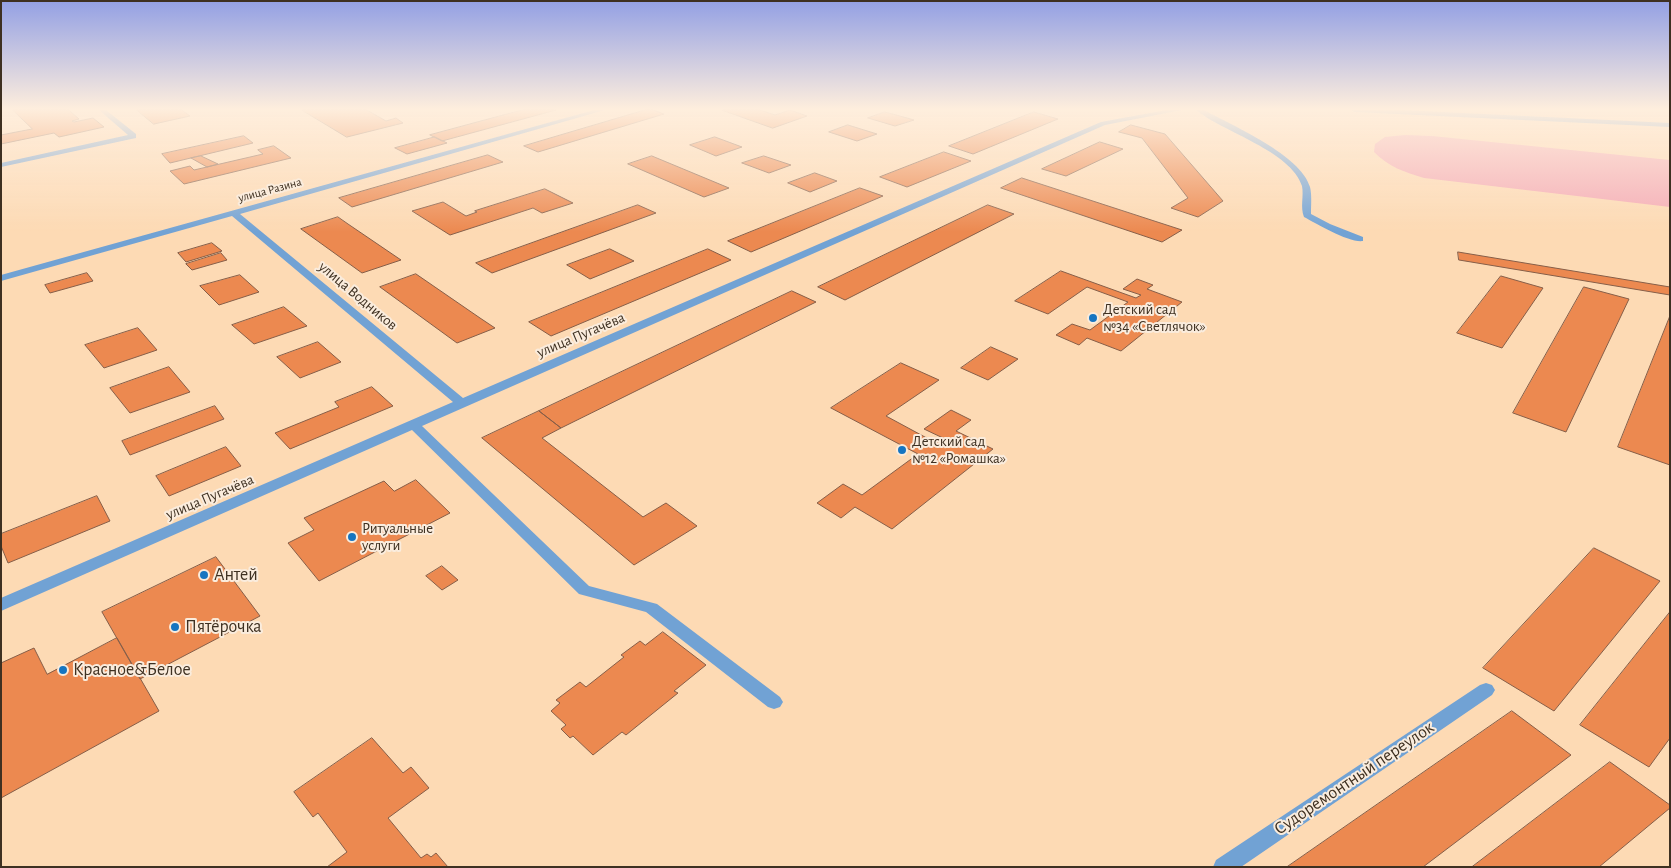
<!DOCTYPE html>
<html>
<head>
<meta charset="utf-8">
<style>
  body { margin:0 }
  #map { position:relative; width:1671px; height:868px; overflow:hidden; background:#fddab4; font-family:"Alegreya Sans",sans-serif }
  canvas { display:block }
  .frame { position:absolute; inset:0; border:2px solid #3e3021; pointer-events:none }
</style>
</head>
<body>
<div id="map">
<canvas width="1671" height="868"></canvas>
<div class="frame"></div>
</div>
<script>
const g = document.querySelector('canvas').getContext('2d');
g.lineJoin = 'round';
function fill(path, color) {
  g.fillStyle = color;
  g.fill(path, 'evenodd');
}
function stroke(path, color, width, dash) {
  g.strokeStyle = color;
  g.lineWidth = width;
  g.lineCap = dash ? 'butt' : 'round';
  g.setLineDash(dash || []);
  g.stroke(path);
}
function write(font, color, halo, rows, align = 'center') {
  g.font = font + ' "Alegreya Sans",sans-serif';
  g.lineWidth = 4;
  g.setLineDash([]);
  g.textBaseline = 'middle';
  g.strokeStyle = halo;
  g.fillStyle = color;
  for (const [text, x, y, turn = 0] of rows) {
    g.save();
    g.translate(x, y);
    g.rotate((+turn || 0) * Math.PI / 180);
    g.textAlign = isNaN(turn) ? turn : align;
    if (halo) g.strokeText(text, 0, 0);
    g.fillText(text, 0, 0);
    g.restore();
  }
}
fill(new Path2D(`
  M1405,135L1432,136L1670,160V207L1424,178C1404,172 1389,167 1374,152L1375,144L1385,137Z`), '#f4aab5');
const building = new Path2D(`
  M13,110H69L79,119L72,121L74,122L93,118L104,127L59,137L54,133L1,144V135L32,129Z
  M137,110H182L190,116L154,124Z
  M302,110H367L386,121L396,118L403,123L347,137Z
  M522,110H556L442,141L430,135Z
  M645,110H653L664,114L538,152L524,146Z
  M722,110H760L775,115L790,110L807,116L773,128Z
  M885,112L900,116L914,120L895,126L868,118Z
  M1034,112L1058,119L973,154L949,146Z
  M848,125L877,134L857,141L829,132Z
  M1131,125L1165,134L1223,201L1198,217L1171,208L1188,198L1142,138L1119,132Z
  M244,136L253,143L170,163L162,154Z
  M435,137L447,143L407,154L395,148Z
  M715,137L742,147L716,156L690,145Z
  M1100,142L1123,149L1066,176L1042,169Z
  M274,146L291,158L184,184L170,171L190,166L194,170L263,154L258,150Z
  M944,152L971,161L907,187L880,177Z
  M488,155L503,162L352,207L339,198Z
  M201,156L218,164L207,167L191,158Z
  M652,156L729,188L704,197L628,164Z
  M764,156L791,165L769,173L742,163Z
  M815,173L837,181L810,192L788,183Z
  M1022,178L1182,230L1162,242L1001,188Z
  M860,188L883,196L751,252L728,241Z
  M545,189L573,203L542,213L533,208L450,235L412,211L443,202L466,216L477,212L475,211Z
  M638,205L656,213L492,273L476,263Z
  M988,205L1014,214L845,300L818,287Z
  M338,217L348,224L401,260L362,273L301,229Z
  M212,243L222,251L186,262L178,253Z
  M610,249L634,261L590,279L567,265Z
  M708,249L731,260L551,336L529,322Z
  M1458,252L1670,287V295L1459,260Z
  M221,253L227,260L192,270L186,264Z
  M1061,271L1136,298L1141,295L1123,289L1137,279L1153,285L1147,289L1182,302L1121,351L1087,338L1079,345L1056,335L1072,324L1090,330L1128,302L1087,287L1048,314L1015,301Z
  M87,273L93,281L50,293L45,285Z
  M416,274L480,318L495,328L457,343L380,287Z
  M240,275L259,292L219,305L200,286Z
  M1501,276L1543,288L1502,348L1457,333Z
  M1584,287L1629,299L1566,432L1513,413Z
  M792,291L816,302L561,428L539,411Z
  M284,307L307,326L254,344L232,325Z
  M1670,316V465L1618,447Z
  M138,328L157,350L104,368L85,345Z
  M318,342L341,362L300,378L277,357Z
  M991,347L1018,359L988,380L961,368Z
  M901,363L939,380L886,416L936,443L943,438L924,429L951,410L971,420L956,431L993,449L892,529L855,507L841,518L817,503L843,484L862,495L918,454L831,408Z
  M169,367L190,392L130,413L110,388Z
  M372,387L393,406L290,449L275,433L339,407L335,402Z
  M215,406L224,419L130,455L122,441Z
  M539,411L561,428L542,438L643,517L666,503L697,526L634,565L482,438Z
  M226,447L241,466L169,496L156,476Z
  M416,480L450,513L319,581L288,543L314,530L304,518L384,481L394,491Z
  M97,496L110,521L8,563L1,546V534Z
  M1594,548L1660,581L1554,711L1483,668Z
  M216,557L260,616L140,679L102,612Z
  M442,566L458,580L442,590L426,576Z
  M1670,612V738L1649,767L1580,725Z
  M663,632L706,665L674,691L678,693L626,735L622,732L593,755L573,736L570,738L561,729L566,725L551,711L560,703L556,700L580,682L586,687L624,657L621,655L640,641L645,645Z
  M117,638L159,711L1,798V663L34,648L47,674Z
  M1512,711L1571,755L1423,867H1287Z
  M372,738L403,773L411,767L429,788L388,818L421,858L427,854L431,857L436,853L448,867H327L347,852L318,813L313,817L294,792Z
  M1610,762L1670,805V808L1599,867H1472Z`);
fill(building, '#ec8950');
stroke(building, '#865e48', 1);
fill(new Path2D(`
  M99,110H106L136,134V138L1,167V163L128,135Z
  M594,110H605L240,214L463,398L1101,122L1166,110H1182L1105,125L422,426L589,586L657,604L780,697L783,702L780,707L774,709L768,707L646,612L579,594L412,430L1,611V598L453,402L232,216L1,281V275Z
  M1196,110H1204C1233,126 1301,155 1310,187C1312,195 1311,205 1311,214L1330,224L1363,237V241C1349,243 1317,224 1304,217C1300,207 1304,196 1302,186C1291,151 1223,132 1196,110Z
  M1351,110H1402L1670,123V127L1354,112Z
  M1486,683L1492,685L1495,690L1492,695L1241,867H1213L1216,860L1480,685Z`), '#71a2d4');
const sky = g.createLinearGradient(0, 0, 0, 232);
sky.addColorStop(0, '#93a0e4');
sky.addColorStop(0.47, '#feeedd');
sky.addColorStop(1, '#feeedd00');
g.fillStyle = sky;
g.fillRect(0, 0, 1671, 232);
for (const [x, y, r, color] of [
  [1093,318,5,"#1675c1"],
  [902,450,5,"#1675c1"],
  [352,537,5,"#1675c1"],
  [204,575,5,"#1675c1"],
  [175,627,5,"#1675c1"],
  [63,670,5,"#1675c1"]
]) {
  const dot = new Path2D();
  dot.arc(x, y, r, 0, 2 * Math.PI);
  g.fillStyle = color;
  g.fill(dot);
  stroke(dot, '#faecdd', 2);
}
write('12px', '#3e3021', '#faecdd', [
  ["улица Разина",270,190,-15]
]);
write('15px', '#3e3021', '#faecdd', [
  ["улица Водников",358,296,40],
  ["улица Пугачёва",581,335,-23],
  ["улица Пугачёва",210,497,-23]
]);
write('15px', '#3e3021', '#faecdd', [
  ["Детский сад",1103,309],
  ["№34 «Светлячок»",1103,326],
  ["Детский сад",912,441],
  ["№12 «Ромашка»",912,458],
  ["Ритуальные",362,528],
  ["услуги",362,545]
], 'left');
write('18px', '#3e3021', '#faecdd', [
  ["Антей",214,575],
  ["Пятёрочка",185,627],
  ["Красное&Белое",73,670]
], 'left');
write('18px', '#3e3021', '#faecdd', [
  ["Судоремонтный переулок",1354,778,-34]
]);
</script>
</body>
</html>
